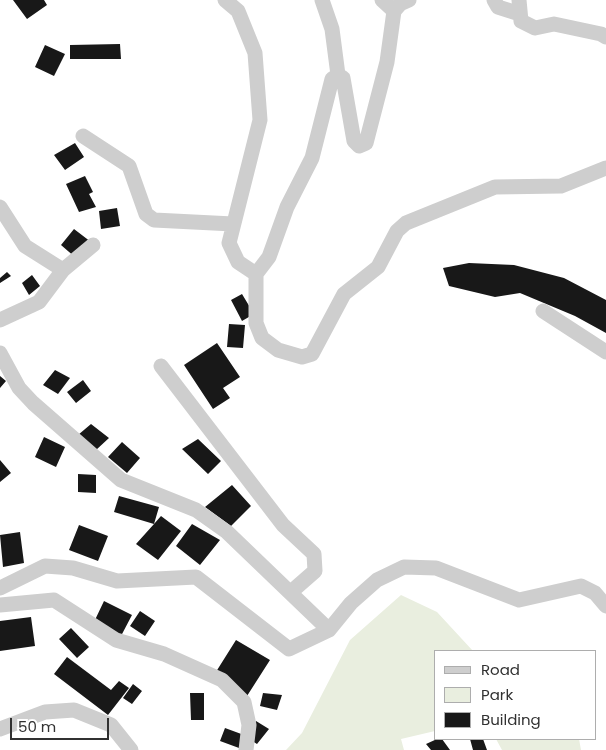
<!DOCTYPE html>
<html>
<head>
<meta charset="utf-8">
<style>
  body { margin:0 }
  #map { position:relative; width:606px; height:750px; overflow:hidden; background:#fff; font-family:Poppins,sans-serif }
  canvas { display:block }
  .legend { position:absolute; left:434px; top:650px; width:162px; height:90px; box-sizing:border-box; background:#fff; border:1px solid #adadad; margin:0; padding:6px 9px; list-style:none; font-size:15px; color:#313131 }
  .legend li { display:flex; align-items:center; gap:10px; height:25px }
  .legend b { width:25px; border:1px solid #adadad }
  .scale { position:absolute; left:10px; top:718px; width:99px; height:22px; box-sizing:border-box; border:2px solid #313131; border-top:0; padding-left:6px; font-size:15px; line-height:18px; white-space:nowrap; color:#313131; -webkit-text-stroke:4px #fff; paint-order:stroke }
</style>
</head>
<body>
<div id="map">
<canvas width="606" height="750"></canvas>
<ul class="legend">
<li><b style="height:6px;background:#cecece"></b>Road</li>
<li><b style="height:14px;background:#e9eedf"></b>Park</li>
<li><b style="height:14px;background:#181818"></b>Building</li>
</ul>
<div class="scale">50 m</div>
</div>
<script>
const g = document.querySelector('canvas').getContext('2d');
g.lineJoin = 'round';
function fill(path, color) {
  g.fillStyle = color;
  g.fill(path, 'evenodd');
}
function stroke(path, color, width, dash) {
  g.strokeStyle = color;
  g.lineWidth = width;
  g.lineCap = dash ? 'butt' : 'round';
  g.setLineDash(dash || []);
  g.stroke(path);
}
fill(new Path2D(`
  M401,595L437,612L473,651H435V731L401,739L404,750H286L302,733L350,640Z
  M496,739H579L581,750H502Z`), '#e9eedf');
fill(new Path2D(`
  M13,0H44L47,5L27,19Z
  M120,44L121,59H70V45Z
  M45,45L65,54L54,76L35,67Z
  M75,143L84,157L65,170L54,155Z
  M85,176L93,192L89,194L96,207L79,212L66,184Z
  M117,208L120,226L101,229L99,211Z
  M74,229L91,242L76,258L61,245Z
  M469,263L514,265L564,278L606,300V333L575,316L520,293L495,297L449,286L443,268Z
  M7,272L11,276L0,283V278Z
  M32,275L40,286L29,295L22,283Z
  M242,294L254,314L242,321L231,300Z
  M229,324L245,325L243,348L227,347Z
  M217,343L240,377L223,388L230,398L213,409L184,365Z
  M55,370L70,378L58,394L43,385Z
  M0,376L6,381L0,388Z
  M83,380L91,391L76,403L67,392Z
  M91,424L109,438L96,450L78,435Z
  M44,437L65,447L56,467L35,457Z
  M198,439L221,461L208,474L182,449Z
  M122,442L140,458L127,473L108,457Z
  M0,460L11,473L0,482Z
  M78,474L96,475V493L78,492Z
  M232,485L251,506L231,526L205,507Z
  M119,496L159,507L154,524L161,516L181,531L158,560L136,544L154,524L114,512Z
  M192,524L220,540L200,565L176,546Z
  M79,525L108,536L98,561L69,550Z
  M20,532L24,563L3,567L0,535Z
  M104,601L132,615L121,636L94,622Z
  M140,611L155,621L145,636L130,626Z
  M31,617L35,646L0,651V621Z
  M71,628L89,647L77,658L59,639Z
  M236,640L270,660L247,696L214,675Z
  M67,657L111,690L119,681L129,688L108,715L54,674Z
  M133,684L142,691L132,704L123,698Z
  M190,693H204V720H191Z
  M263,693L282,695L277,710L260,706Z
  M256,721L269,729L257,744L249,739Z
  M225,728L244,735L239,748L220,741Z
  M437,739H442L450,750H431L426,744Z
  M470,739H483L487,750H473Z`), '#181818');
stroke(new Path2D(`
  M225,0L238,11L255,53L260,120L229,243L238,262L256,274
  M322,0L332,29L338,75
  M382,0L394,11
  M409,0L400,4L394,11L387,62L366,143L359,146L354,141L343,78L338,75L332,79L312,158L287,207L269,257L256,274V323L262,338L278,350L302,357L312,354L344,294L378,267L397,231L406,223L495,187L561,186L606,168
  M494,0L498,7L520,14
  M519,0L521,21L535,28L554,24L601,34L606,37
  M83,136L129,166L146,214L154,220L233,224
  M0,207L25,246L63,270
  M543,311L606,352
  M0,320L39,302L63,270L93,245
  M0,353L19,388L33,403L121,480L196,510L227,532L329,630
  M161,366L283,525L314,554L315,571L291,592
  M0,588L45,566L73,568L117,581L196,577L289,649L329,630L351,603L377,580L404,567L436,568L519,600L581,586L595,593L606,606
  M0,605L54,600L116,640L164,654L222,680L244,702L249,725L246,750
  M0,729L45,712L74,710L111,725L131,750`), '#cecece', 15);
</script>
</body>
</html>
